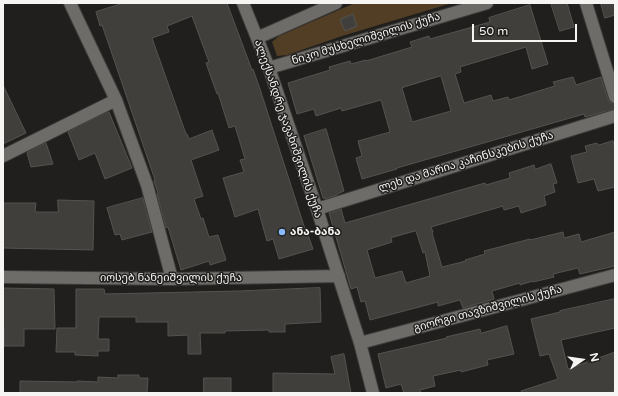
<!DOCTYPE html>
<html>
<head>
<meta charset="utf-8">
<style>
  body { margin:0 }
  #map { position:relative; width:618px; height:396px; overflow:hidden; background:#211f1d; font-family:"Varela Round",sans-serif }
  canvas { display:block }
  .frame { position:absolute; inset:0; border:4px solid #f6f5f3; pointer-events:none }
  .north { position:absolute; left:562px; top:340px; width:40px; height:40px; -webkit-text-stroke:3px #211f1d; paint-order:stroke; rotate:77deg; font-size:11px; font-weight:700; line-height:16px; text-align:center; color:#f6f5f3 }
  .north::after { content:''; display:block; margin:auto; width:14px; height:18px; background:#f6f5f3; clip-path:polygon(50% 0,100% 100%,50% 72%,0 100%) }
  .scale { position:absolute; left:472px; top:24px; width:105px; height:18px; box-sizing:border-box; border:2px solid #f6f5f3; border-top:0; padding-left:5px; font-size:12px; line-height:14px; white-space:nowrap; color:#f6f5f3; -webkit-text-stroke:3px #211f1d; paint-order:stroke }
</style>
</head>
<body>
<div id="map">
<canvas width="618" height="396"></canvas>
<div class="frame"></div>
<div class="north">N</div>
<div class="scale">50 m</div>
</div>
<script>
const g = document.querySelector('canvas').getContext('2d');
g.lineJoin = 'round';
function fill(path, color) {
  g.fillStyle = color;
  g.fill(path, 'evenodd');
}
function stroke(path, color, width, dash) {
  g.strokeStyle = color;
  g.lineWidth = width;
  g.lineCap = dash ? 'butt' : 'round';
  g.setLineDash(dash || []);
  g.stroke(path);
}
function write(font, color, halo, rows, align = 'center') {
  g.font = font + ' "Varela Round","Noto Sans Georgian",sans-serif';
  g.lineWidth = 3;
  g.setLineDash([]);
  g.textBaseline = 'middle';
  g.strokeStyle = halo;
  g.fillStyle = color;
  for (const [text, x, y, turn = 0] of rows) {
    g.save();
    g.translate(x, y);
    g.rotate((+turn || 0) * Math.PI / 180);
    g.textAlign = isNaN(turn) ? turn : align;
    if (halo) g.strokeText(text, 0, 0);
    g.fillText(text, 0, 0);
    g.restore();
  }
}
fill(new Path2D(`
  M355,3H452L342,36L287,55L277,56L272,42L279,36Z`), '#513e25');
const building = new Path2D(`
  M124,3H227L252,70L253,69L260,89L305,229H306L313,249L279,259L273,239L267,241L258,209L235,217L223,178L244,172L240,160L245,159L235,126L229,128L218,93L217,94L206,63L209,62L192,16L167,26L169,32L152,38L186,134H187L189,139L212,130L219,150L191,160L203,196L194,199L201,219L203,218L209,237L218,235L226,260L210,265L209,261L181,270L168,227L166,228L157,194L158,193L154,181L155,180L111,51L102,25L100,26L96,12Z
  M551,3H567L574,27L560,31Z
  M601,3H615V15L605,18Z
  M530,5L548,64L532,69L526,47L460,67L461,72L455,74L464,103L491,95L493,101L508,97L509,100L555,86L553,82L573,77L576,85L601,77L608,99L610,103L615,104V109L585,117L584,114L397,168V169L362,179L356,158L362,156L358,141L390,132L381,100L342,111L341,108L316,116L314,109L297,114L288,83L330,70L329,67L350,61L351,64L366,60V61L412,47L410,42L429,36L430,39L490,22L489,18ZM441,76L451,111L412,122L402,88Z
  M353,14L357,26L345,31L340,20Z
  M3,85L26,133L3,144Z
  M109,112L132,168L105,179L95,153L79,160L68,132Z
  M326,129L344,191L337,194V195L325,199V198H323L304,136Z
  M613,141L615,149V187L598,191L594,179L578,183L571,156L587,152L585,146L597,143L598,145Z
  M46,143L53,164L31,167L27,153Z
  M551,164L557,183L553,184L555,192L544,196L546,205L521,213L519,206L504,210L503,206L431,227L433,232L432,233L442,267L466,261L465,260L485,254L484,251L530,239V240L563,232L564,238L579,234L581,242L615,232V266L580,274L578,268L553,274L554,277L533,282V281L520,285V283L492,291L494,299L463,308L460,300L438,306V302L370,320L365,301L361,302L357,287L351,289L329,213L341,209L345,223L485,183L486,185L510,178L509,173L534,165L535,169ZM416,231L423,253L425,252L430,276L406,283L402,271L375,278L367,250L392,242L391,238Z
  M143,198L152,232L122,240L120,234L115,235L107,208Z
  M58,200L94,201L93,250L3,248V203H36L35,212H58Z
  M3,288L54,289L55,329H24V346H4V328H3Z
  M320,288L321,322L285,324V332H269V330L225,331V333H200L201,354H188V335L168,336V322H136V317H99L98,339H109V351H98V356L75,355V352H56L57,328H76V289H104L105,294L238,291Z
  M615,299V328L561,340L568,369L615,352V391L610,393H522L521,391L558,379L549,354L540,356L531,319L560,312V311Z
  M507,326L514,354L487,360L488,365L461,372V370L433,376L435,386L420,390L421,393H404L401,384L386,388L378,354L447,338L446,337L480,329L481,333Z
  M344,354L351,393H273V373L335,374L331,357Z
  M118,375H139V378H148L147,393H20V381L77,382V381L98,382V377L118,378Z
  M204,378H231V393H204Z`);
fill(building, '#413f3c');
stroke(building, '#555350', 1);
const minor = new Path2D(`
  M70,3L116,100L147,185L172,279
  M243,3L269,68L317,209L360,343L373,393
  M586,3L615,97
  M257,38L336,3
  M269,68L487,3
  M3,156L116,100
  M317,209L615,116
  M3,277L172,279L339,276
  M360,343L615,275`);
stroke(minor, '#3f3d3b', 14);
stroke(minor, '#6e6c69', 12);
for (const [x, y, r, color] of [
  [282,232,4,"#89bafc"]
]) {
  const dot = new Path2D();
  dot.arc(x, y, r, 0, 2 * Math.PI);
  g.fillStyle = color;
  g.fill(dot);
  stroke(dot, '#211f1d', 1.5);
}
write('11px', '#f6f5f3', '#211f1d', [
  ["ნიკო მუსხელიშვილის ქუჩა",366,39,-17],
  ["ალექსანდრე ჯავახიშვილის ქუჩა",288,129,71],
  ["ლეხ და მარია კაჩინსკების ქუჩა",466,162,-17],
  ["იოსებ ნანეიშვილის ქუჩა",171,278],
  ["გიორგი თავზიშვილის ქუჩა",488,309,-15]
]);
write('bold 11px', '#f6f5f3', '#211f1d', [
  ["ანა-ბანა",290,232]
], 'left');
</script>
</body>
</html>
